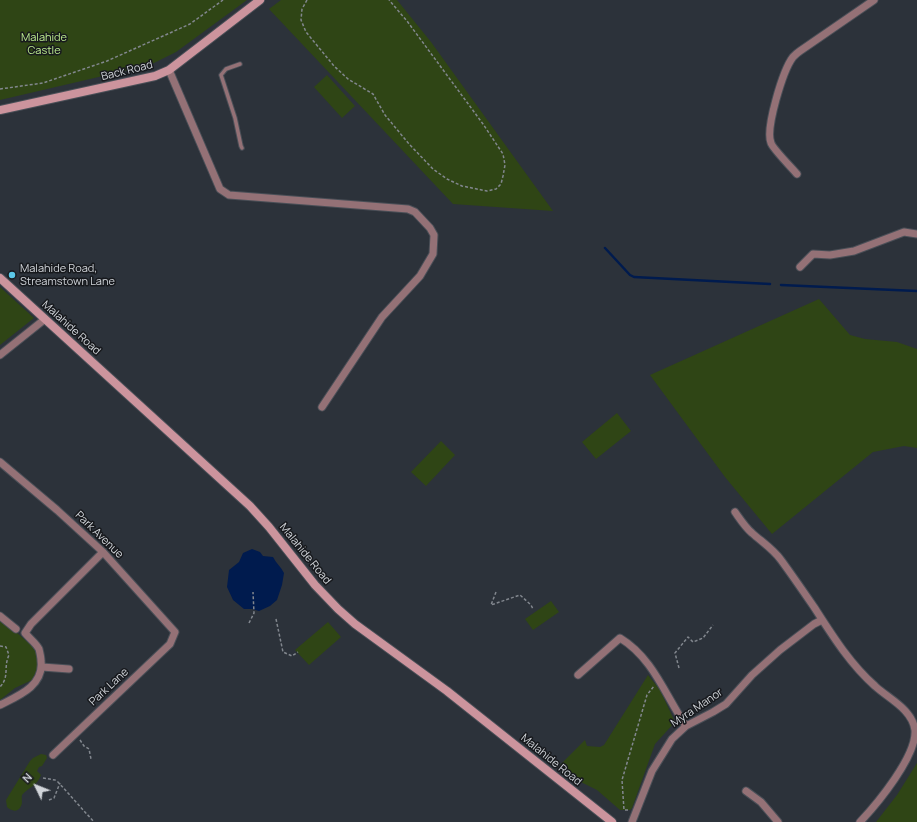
<!DOCTYPE html>
<html>
<head>
<meta charset="utf-8">
<style>
  body { margin:0 }
  #map { position:relative; width:917px; height:822px; overflow:hidden; background:#2c323a; font-family:Manrope,sans-serif }
  canvas { display:block }
  .north { position:absolute; left:16px; top:766px; width:40px; height:40px; -webkit-text-stroke:3px #17191d; paint-order:stroke; rotate:313deg; font-size:11px; font-weight:700; line-height:16px; text-align:center; color:#d1d5da }
  .north::after { content:''; display:block; margin:auto; width:14px; height:18px; background:#d1d5da; clip-path:polygon(50% 0,100% 100%,50% 72%,0 100%) }
</style>
</head>
<body>
<div id="map">
<canvas width="917" height="822"></canvas>
<div class="north">N</div>
</div>
<script>
const g = document.querySelector('canvas').getContext('2d');
g.lineJoin = 'round';
function fill(path, color) {
  g.fillStyle = color;
  g.fill(path, 'evenodd');
}
function stroke(path, color, width, dash) {
  g.strokeStyle = color;
  g.lineWidth = width;
  g.lineCap = dash ? 'butt' : 'round';
  g.setLineDash(dash || []);
  g.stroke(path);
}
function write(font, color, halo, rows, align = 'center') {
  g.font = font + ' Manrope,sans-serif';
  g.lineWidth = 3;
  g.setLineDash([]);
  g.textBaseline = 'middle';
  g.strokeStyle = halo;
  g.fillStyle = color;
  for (const [text, x, y, turn = 0] of rows) {
    g.save();
    g.translate(x, y);
    g.rotate((+turn || 0) * Math.PI / 180);
    g.textAlign = isNaN(turn) ? turn : align;
    if (halo) g.strokeText(text, 0, 0);
    g.fillText(text, 0, 0);
    g.restore();
  }
}
fill(new Path2D(`
  M0,0H247L176,52L150,65L0,100Z
  M281,0H397L431,42L553,211L453,204L269,9Z
  M327,75L355,106L342,118L314,87Z
  M0,287L34,318L0,345Z
  M819,299L850,335L865,339L897,342L917,349V448L904,446L873,452L772,534L725,477L650,375Z
  M617,413L631,431L596,459L582,442Z
  M441,441L455,455L426,486L411,472Z
  M551,601L559,612L533,630L525,619Z
  M0,618L32,646L37,654L39,666L32,680L15,688L0,700Z
  M328,622L341,637L309,665L295,650Z
  M648,675L660,690L675,722L655,744L632,808L630,810H620L597,790L571,777L560,765L585,740L587,746L600,747L604,745Z
  M41,754L46,755L47,758L42,766L39,767L37,771L41,775C37,786 29,787 22,795C21,799 23,803 21,806C18,813 11,811 7,807L6,800L30,761L33,758Z
  M917,763V822H876L897,795Z`), '#2f4515');
fill(new Path2D(`
  M252,549L260,552L263,556L273,557C276,563 281,567 284,573L282,585L277,600L270,606L259,611L252,609H244L233,600L227,587L229,570L239,562L243,553Z`), '#001b4e');
stroke(new Path2D(`
  M605,248L630,275L634,277L770,284
  M781,285L917,291`), '#001b4e', 2.5);
const lane = new Path2D(`
  M240,64L226,69L221,75L235,118L241,146L242,148`);
const street = new Path2D(`
  M169,70L220,189L229,195L408,209L415,212L430,228L434,235L433,254L420,276L382,317L322,407
  M797,174C792,168 773,149 771,143C765,129 783,70 793,57C795,55 797,53 800,51L874,0
  M800,267L813,254L830,255L854,251L904,232L917,234
  M0,355L45,319
  M0,462L57,510L103,552L175,632L170,644L53,755
  M735,512C740,519 745,527 752,533C762,542 773,549 781,560C792,575 803,591 814,607C832,635 850,664 875,686C889,699 912,709 915,730C917,756 877,804 860,822
  M0,616L16,629
  M42,667L69,669
  M578,675L620,638C653,658 665,695 686,726
  M0,705C18,696 44,686 41,661C41,658 40,653 39,649C36,643 29,638 25,633L31,624L103,552
  M746,791L761,802L778,822
  M632,822L652,771L672,739L686,726L713,712L726,704L752,675L780,650L814,624L822,620`);
const secondary = new Path2D(`
  M0,110L155,76L169,70L260,0
  M0,278L250,506L269,527L315,585L338,609L355,624L447,691L612,822`);
stroke(lane, '#4a4f57', 5.5);
stroke(street, '#4a4f57', 9);
stroke(secondary, '#4a4f57', 10);
stroke(new Path2D(`
  M307,0L302,9L301,20L306,32L334,66L348,79L373,94L385,115L409,144L433,169L447,179L462,186L487,191L496,189L501,184L503,176L505,165L503,154L483,124L407,21L389,0
  M0,89L43,83L107,61L190,24L223,0
  M496,592L491,605L520,595L531,605L533,609
  M276,619L283,652L292,656L298,652
  M249,623L254,613L253,592
  M0,646L6,647L9,655C3,668 10,676 0,687
  M679,668L675,653L688,637L693,642L703,638L713,625
  M80,740L84,746L89,749L91,759
  M43,778L55,780L58,782L94,822
  M49,800L54,798L60,783
  M628,810H624L622,780L647,695L654,686`), '#82878e', 1.5, [3, 2]);
stroke(lane, '#947176', 3.5);
stroke(street, '#947176', 7);
stroke(secondary, '#cc949d', 8);
for (const [x, y, r, color] of [
  [12,275,4,"#5bc7e7"]
]) {
  const dot = new Path2D();
  dot.arc(x, y, r, 0, 2 * Math.PI);
  g.fillStyle = color;
  g.fill(dot);
  stroke(dot, '#17191d', 1.5);
}
write('11px', '#bdec8f', '#17191d', [
  ["Malahide",44,38],
  ["Castle",44,51]
]);
write('11px', '#d1d5da', '#17191d', [
  ["Back Road",127,71,-14],
  ["Malahide Road",71,328,42],
  ["Park Avenue",99,535,44],
  ["Malahide Road",305,554,51],
  ["Park Lane",109,687,-43],
  ["Myra Manor",697,708,-34],
  ["Malahide Road",551,760,39]
]);
write('11px', '#d1d5da', '#17191d', [
  ["Malahide Road,",20,269],
  ["Streamstown Lane",20,282]
], 'left');
</script>
</body>
</html>
